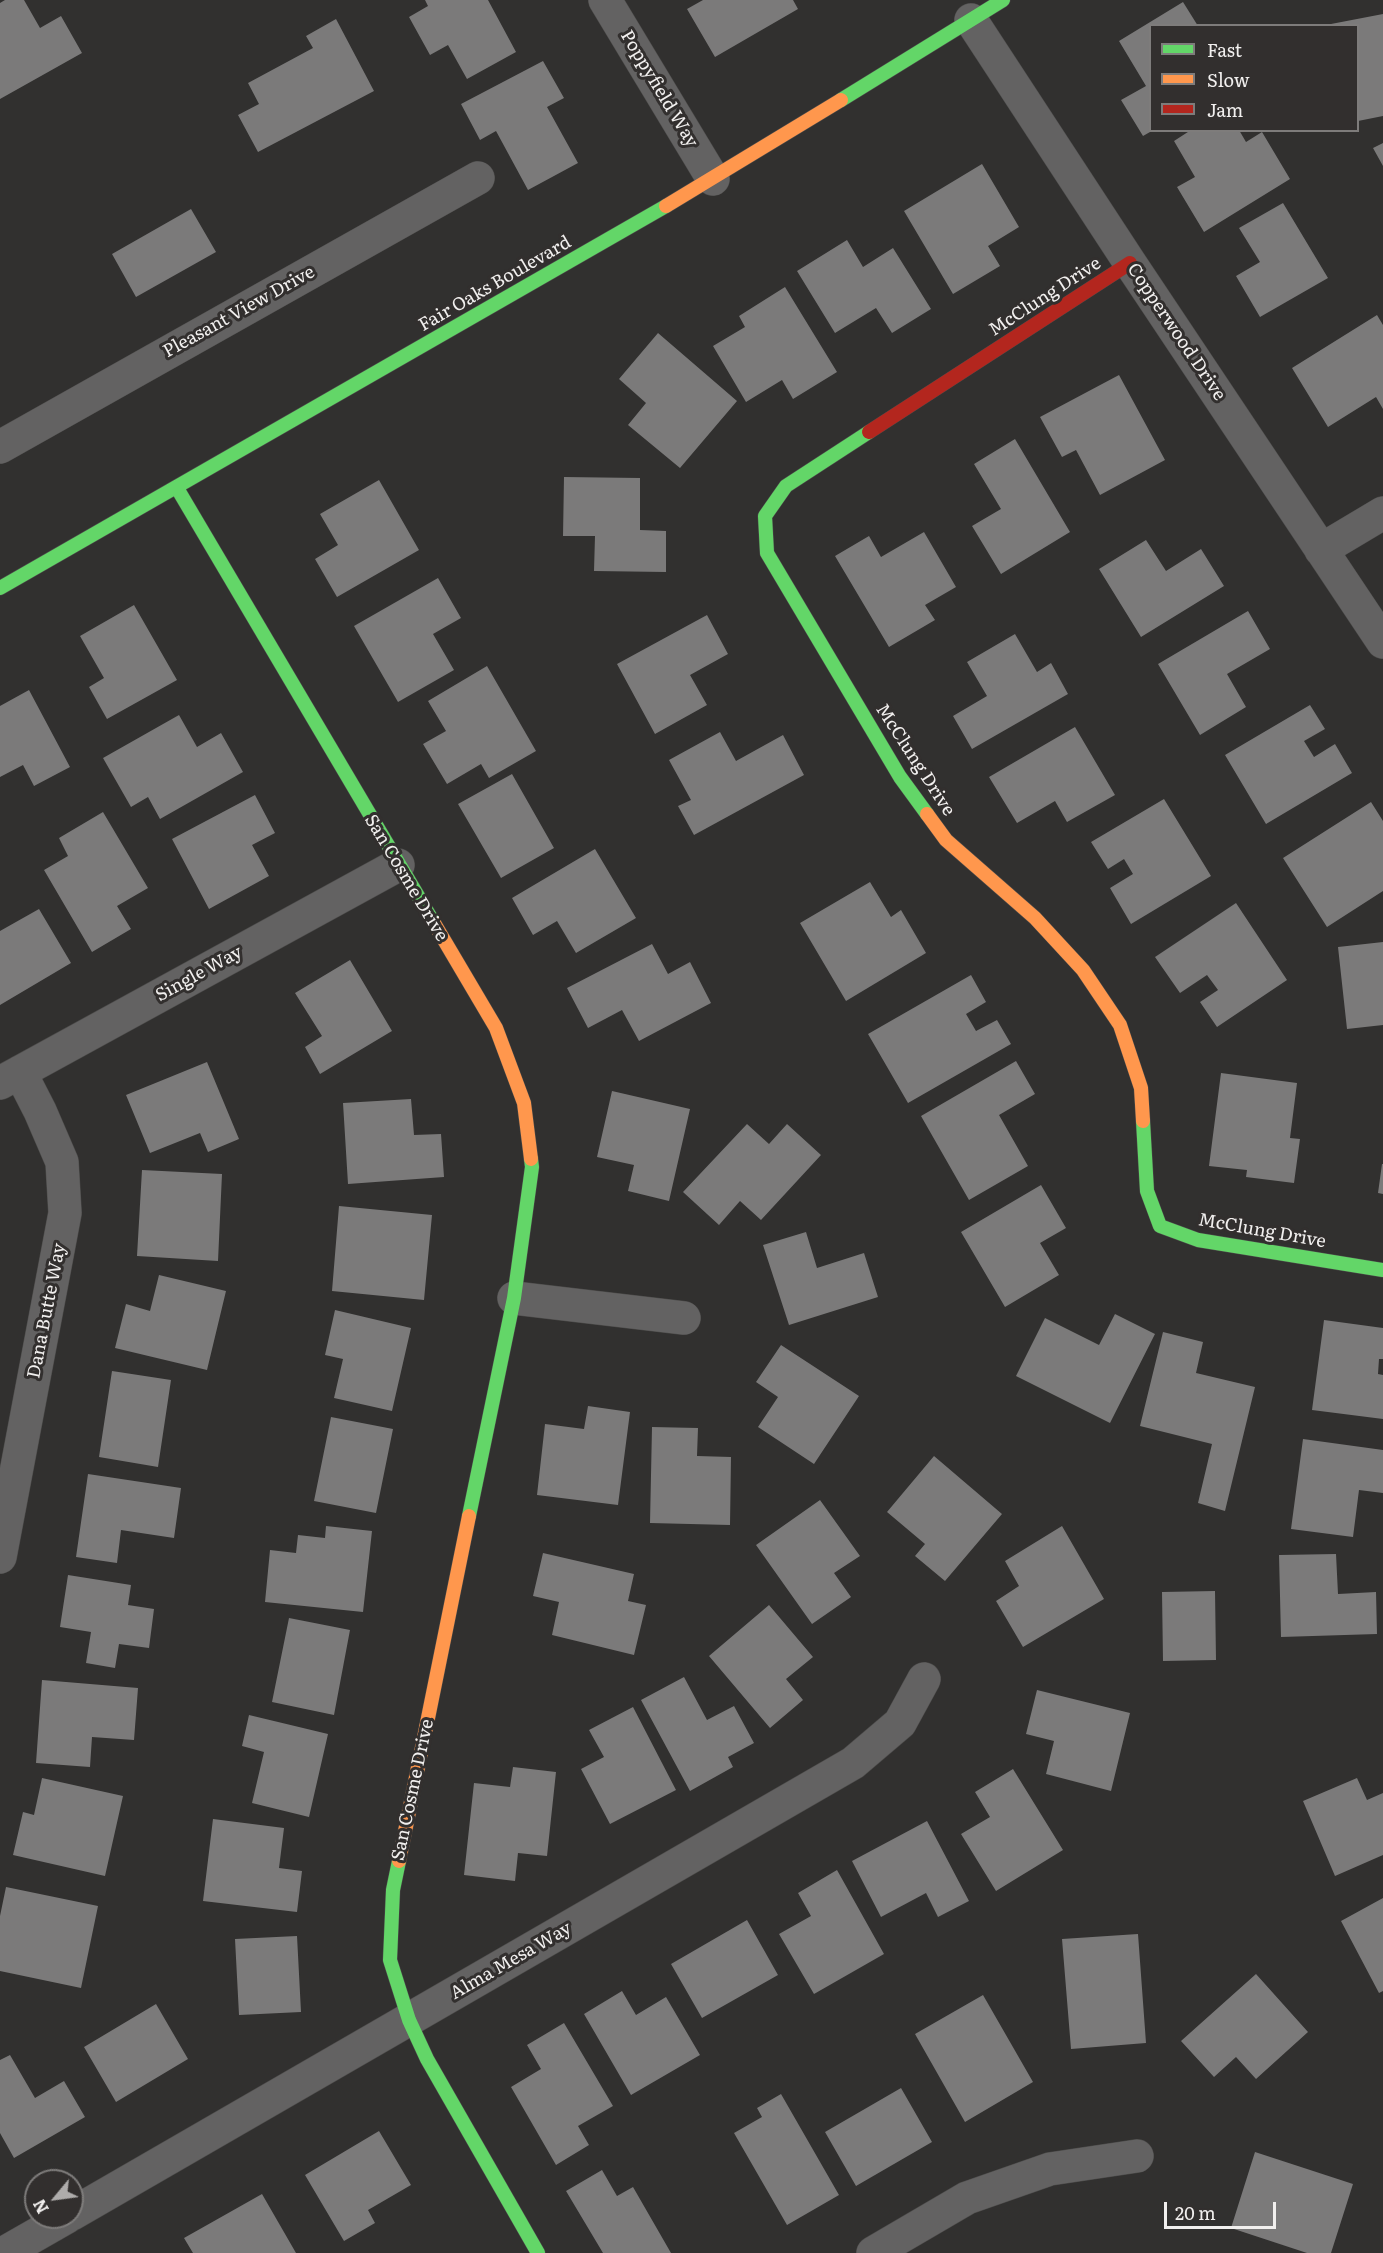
<!DOCTYPE html>
<html>
<head>
<meta charset="utf-8">
<style>
  body { margin:0 }
  #map { position:relative; width:1383px; height:2253px; overflow:hidden; background:#31302f; font-family:Literata,serif }
  canvas { display:block }
  .legend { position:absolute; left:1149px; top:24px; width:210px; height:108px; box-sizing:border-box; background:#322f2e; border:2px solid #7e7c7b; margin:0; padding:8px 10px; list-style:none; font-size:18px; color:#f1efee }
  .legend li { display:flex; align-items:center; gap:12px; height:30px }
  .legend b { width:30px; border:2px solid #7e7c7b }
  .north { position:absolute; left:24px; top:2169px; width:60px; height:60px; box-sizing:border-box; background:#322f2e; border:2px solid #7e7c7b; border-radius:50%; rotate:241deg; font-size:16px; font-weight:700; line-height:24px; text-align:center; color:#f1efee }
  .north::after { content:''; display:block; margin:auto; width:21px; height:27px; background:#aeacab; clip-path:polygon(50% 0,100% 100%,50% 72%,0 100%) }
  .scale { position:absolute; left:1164px; top:2202px; width:112px; height:27px; box-sizing:border-box; border:3px solid #f1efee; border-top:0; padding-left:8px; font-size:18px; line-height:21px; white-space:nowrap; color:#f1efee; -webkit-text-stroke:4px #322f2e; paint-order:stroke }
</style>
</head>
<body>
<div id="map">
<canvas width="1383" height="2253"></canvas>
<ul class="legend">
<li><b style="height:8px;background:#63d668"></b>Fast</li>
<li><b style="height:8px;background:#ff974d"></b>Slow</li>
<li><b style="height:8px;background:#b3261e"></b>Jam</li>
</ul>
<div class="north">N</div>
<div class="scale">20 m</div>
</div>
<script>
const g = document.querySelector('canvas').getContext('2d');
g.lineJoin = 'round';
function fill(path, color) {
  g.fillStyle = color;
  g.fill(path, 'evenodd');
}
function stroke(path, color, width, dash) {
  g.strokeStyle = color;
  g.lineWidth = width;
  g.lineCap = dash ? 'butt' : 'round';
  g.setLineDash(dash || []);
  g.stroke(path);
}
function write(font, color, halo, rows, align = 'center') {
  g.font = font + ' Literata,serif';
  g.lineWidth = 6;
  g.setLineDash([]);
  g.textBaseline = 'middle';
  g.strokeStyle = halo;
  g.fillStyle = color;
  for (const [text, x, y, turn = 0] of rows) {
    g.save();
    g.translate(x, y);
    g.rotate((+turn || 0) * Math.PI / 180);
    g.textAlign = isNaN(turn) ? turn : align;
    if (halo) g.strokeText(text, 0, 0);
    g.fillText(text, 0, 0);
    g.restore();
  }
}
fill(new Path2D(`
  M5,0H24L40,28L61,16L82,53L0,99V3Z
  M425,0H488L516,52L467,79L448,45L430,55L409,17L428,6Z
  M703,0H793L798,9L715,57L687,9Z
  M1183,2L1198,26H1150V132L1143,136L1121,100L1146,86L1119,41Z
  M1383,14V116L1358,121V26H1331V24Z
  M336,19L374,91L258,152L238,115L259,104L248,83L313,48L306,36Z
  M543,61L564,98L547,107L578,163L528,190L496,131L480,140L461,104Z
  M1191,130H1239L1246,142L1262,132L1290,179L1204,232L1177,187L1195,177L1174,141Z
  M1383,143V166L1373,148Z
  M982,164L1019,227L988,246L1000,266L953,294L904,211Z
  M1283,203L1328,278L1260,317L1236,276L1260,262L1239,228Z
  M191,209L216,252L136,297L112,254Z
  M847,240L863,267L893,248L931,309L892,333L876,308L835,333L797,271Z
  M785,287L837,372L793,399L782,380L746,402L713,346L745,327L739,316Z
  M1377,315L1383,325V409L1376,397L1328,427L1292,368Z
  M658,333L737,401L680,468L628,425L646,403L619,379Z
  M1119,375L1165,460L1100,495L1076,450L1062,457L1040,417Z
  M1015,439L1070,532L1001,574L972,526L1001,509L974,464Z
  M564,477L640,478V530L666,531V572L594,571L595,536H563Z
  M379,480L419,550L337,597L315,559L338,545L320,514Z
  M924,532L956,587L925,605L935,620L889,647L835,556L869,536L881,557Z
  M1146,540L1166,571L1201,549L1224,586L1141,637L1099,569Z
  M438,578L461,618L433,634L454,670L398,702L354,626Z
  M134,605L177,680L107,719L89,687L104,678L80,636Z
  M1248,611L1270,649L1227,674L1246,707L1200,735L1158,664Z
  M707,615L728,654L690,675L707,705L655,734L617,664Z
  M1015,634L1037,672L1051,663L1068,694L972,749L953,716L987,696L967,662Z
  M487,666L536,751L489,778L481,764L447,784L423,744L446,731L428,701Z
  M29,690L70,767L34,786L23,765L0,777V706Z
  M1310,705L1325,729L1304,741L1314,757L1335,744L1352,773L1266,824L1225,755Z
  M179,715L197,747L221,733L243,772L160,819L148,797L131,807L103,758Z
  M1075,727L1115,795L1067,822L1055,801L1017,823L989,777Z
  M720,732L736,761L783,735L804,775L694,835L678,806L691,800L669,760Z
  M512,774L554,848L501,878L458,804Z
  M255,795L275,833L252,845L269,876L209,909L172,839Z
  M1164,799L1211,876L1131,924L1110,888L1133,874L1124,859L1108,869L1091,842Z
  M1371,802L1383,821V891L1327,927L1283,858Z
  M103,812L148,888L117,906L131,929L92,952L44,870L68,856L59,838Z
  M595,849L636,918L576,953L557,921L533,935L512,898Z
  M870,882L891,917L901,910L926,953L846,1001L800,923Z
  M1236,903L1287,980L1217,1027L1200,1002L1218,990L1207,975L1180,993L1155,957Z
  M39,909L71,963L0,1005V931Z
  M1383,942V1025L1347,1029L1338,947Z
  M652,944L668,974L690,962L711,1003L639,1041L622,1010L588,1028L567,988Z
  M350,960L392,1031L320,1074L305,1047L322,1036L295,993Z
  M971,975L986,1002L966,1014L976,1031L997,1020L1011,1044L908,1103L868,1034Z
  M1016,1061L1035,1094L999,1115L1028,1166L969,1200L921,1116Z
  M207,1062L239,1139L208,1152L200,1133L150,1153L126,1095Z
  M1221,1073L1297,1083L1290,1138L1300,1139L1294,1183L1246,1177L1247,1170L1209,1166Z
  M612,1091L690,1109L669,1201L628,1191L634,1165L597,1157Z
  M411,1099L414,1135L441,1134L444,1177L348,1184L343,1103Z
  M747,1124L769,1144L787,1124L821,1155L761,1220L740,1201L719,1225L683,1192Z
  M1382,1164H1383V1194L1378,1193Z
  M142,1170L222,1174L218,1261L137,1256Z
  M1041,1185L1066,1228L1040,1243L1059,1275L1005,1307L961,1232Z
  M339,1206L432,1215L424,1300L332,1291Z
  M806,1232L817,1268L864,1253L878,1297L789,1325L763,1245Z
  M159,1275L226,1291L207,1370L115,1348L126,1304L150,1311Z
  M335,1310L411,1328L392,1411L334,1398L343,1359L325,1355Z
  M1115,1314L1155,1334L1110,1423L1016,1376L1045,1318L1099,1345Z
  M1324,1320L1383,1328V1359H1379L1378,1374L1383,1375V1419L1312,1410Z
  M1163,1332L1203,1342L1196,1373L1255,1387L1225,1511L1198,1503L1212,1444L1140,1426Z
  M781,1345L859,1396L814,1464L758,1427L778,1397L756,1382Z
  M112,1371L171,1380L158,1467L99,1457Z
  M588,1406L630,1412L618,1505L537,1495L545,1424L584,1429Z
  M331,1417L393,1429L376,1513L314,1501Z
  M652,1427L698,1428L697,1456L731,1457L730,1525L650,1523Z
  M1303,1439L1383,1450V1493L1359,1490L1353,1537L1291,1529Z
  M934,1456L1002,1514L945,1581L915,1556L925,1544L887,1512Z
  M88,1474L181,1488L174,1538L121,1530L117,1563L76,1557Z
  M820,1500L860,1556L834,1573L851,1597L812,1624L756,1545Z
  M326,1526L372,1531L363,1612L265,1602L270,1550L296,1553L298,1535L325,1538Z
  M1062,1526L1104,1599L1023,1647L996,1601L1019,1586L1005,1561Z
  M543,1553L634,1574L628,1601L646,1605L634,1655L552,1635L559,1602L533,1596Z
  M1336,1554L1338,1594L1376,1592L1377,1634L1281,1637L1279,1555Z
  M68,1575L131,1585L128,1605L154,1609L149,1648L119,1644L115,1668L86,1663L91,1632L60,1627Z
  M1215,1591L1216,1660L1163,1661L1162,1592Z
  M769,1605L813,1657L786,1679L803,1700L770,1728L709,1656Z
  M289,1618L350,1630L334,1715L272,1702Z
  M684,1677L707,1720L734,1706L754,1743L728,1757L733,1767L690,1791L641,1700Z
  M42,1680L138,1688L134,1740L92,1737L90,1767L36,1763Z
  M1037,1690L1130,1713L1111,1791L1046,1774L1054,1741L1026,1734Z
  M633,1707L676,1790L610,1824L581,1769L604,1757L589,1730Z
  M249,1715L328,1734L309,1817L252,1803L264,1752L242,1746Z
  M513,1767L556,1772L547,1856L518,1853L515,1881L464,1875L474,1783L510,1787Z
  M1013,1769L1063,1850L996,1891L961,1834L990,1817L975,1792Z
  M42,1778L123,1796L105,1876L13,1855L23,1812L34,1815Z
  M1357,1778L1367,1800L1383,1793V1855L1335,1876L1303,1801Z
  M213,1819L284,1828L279,1868L302,1871L297,1912L203,1901Z
  M927,1821L969,1901L938,1917L926,1893L881,1917L852,1861Z
  M837,1870L884,1954L814,1994L779,1934L811,1916L798,1893Z
  M6,1887L98,1906L81,1988L0,1971V1916Z
  M1383,1898V1991L1379,1993L1341,1921Z
  M747,1920L778,1975L702,2018L671,1964Z
  M1138,1934L1146,2043L1071,2049L1062,1939Z
  M297,1936L301,2012L239,2015L235,1939Z
  M1256,1974L1308,2032L1256,2079L1236,2057L1214,2077L1181,2041Z
  M622,1991L636,2015L666,1997L700,2055L631,2095L584,2014Z
  M983,1995L1033,2082L965,2122L915,2034Z
  M156,2004L188,2059L116,2102L84,2047Z
  M564,2023L613,2106L578,2126L589,2145L556,2165L511,2087L541,2069L527,2045Z
  M10,2055L35,2098L64,2081L85,2117L14,2158L0,2133V2060Z
  M901,2088L932,2142L856,2186L825,2132Z
  M781,2094L839,2195L787,2225L734,2133L762,2117L757,2108Z
  M379,2131L411,2185L368,2210L375,2223L344,2241L305,2175Z
  M1255,2152L1353,2184L1331,2253H1307L1231,2228Z
  M602,2170L617,2196L633,2187L671,2253H603L566,2191Z
  M262,2194L296,2253H193L184,2238Z`), '#7b7a7a');
const street = new Path2D(`
  M605,0L713,179
  M971,20L1130,263L1383,642
  M0,447L478,178
  M1321,550L1383,513
  M0,1083L398,865
  M514,1298L684,1318
  M0,1557L65,1213L62,1162L40,1111L20,1072
  M72,2214L853,1763L900,1723L924,1679
  M4,2253L67,2217
  M873,2253L967,2198L1050,2169L1137,2156`);
const fast = new Path2D(`
  M841,100L1003,0
  M869,432L786,486L765,516L767,553L900,777L927,814
  M177,488L434,923
  M0,588L666,206
  M1143,1121L1147,1191L1160,1226L1198,1240L1383,1270
  M469,1516L514,1298L532,1167L531,1159
  M399,1861L393,1890L390,1960L409,2020L427,2059L538,2253`);
const slow = new Path2D(`
  M666,206L841,100
  M927,814L946,840L1035,918L1083,970L1120,1025L1141,1088L1143,1121
  M434,923L496,1028L524,1103L531,1159
  M399,1861L469,1516`);
const jam = new Path2D(`
  M869,432L1130,263`);
stroke(street, '#4c4b4a', 34);
stroke(fast, '#4c4b4a', 15);
stroke(slow, '#4c4b4a', 15);
stroke(jam, '#4c4b4a', 15);
stroke(street, '#636262', 33);
stroke(fast, '#63d668', 14);
stroke(slow, '#ff974d', 14);
stroke(jam, '#b3261e', 14);
write('18px', '#f1efee', '#322f2e', [
  ["Poppyfield Way",659,89,59],
  ["Fair Oaks Boulevard",495,284,-30],
  ["McClung Drive",1045,297,-33],
  ["Pleasant View Drive",239,312,-29],
  ["Copperwood Drive",1176,332,56],
  ["McClung Drive",915,760,57],
  ["San Cosme Drive",406,878,59],
  ["Single Way",199,974,-29],
  ["McClung Drive",1262,1231,10],
  ["Dana Butte Way",47,1311,-79],
  ["San Cosme Drive",413,1790,-78],
  ["Alma Mesa Way",511,1961,-30]
]);
</script>
</body>
</html>
